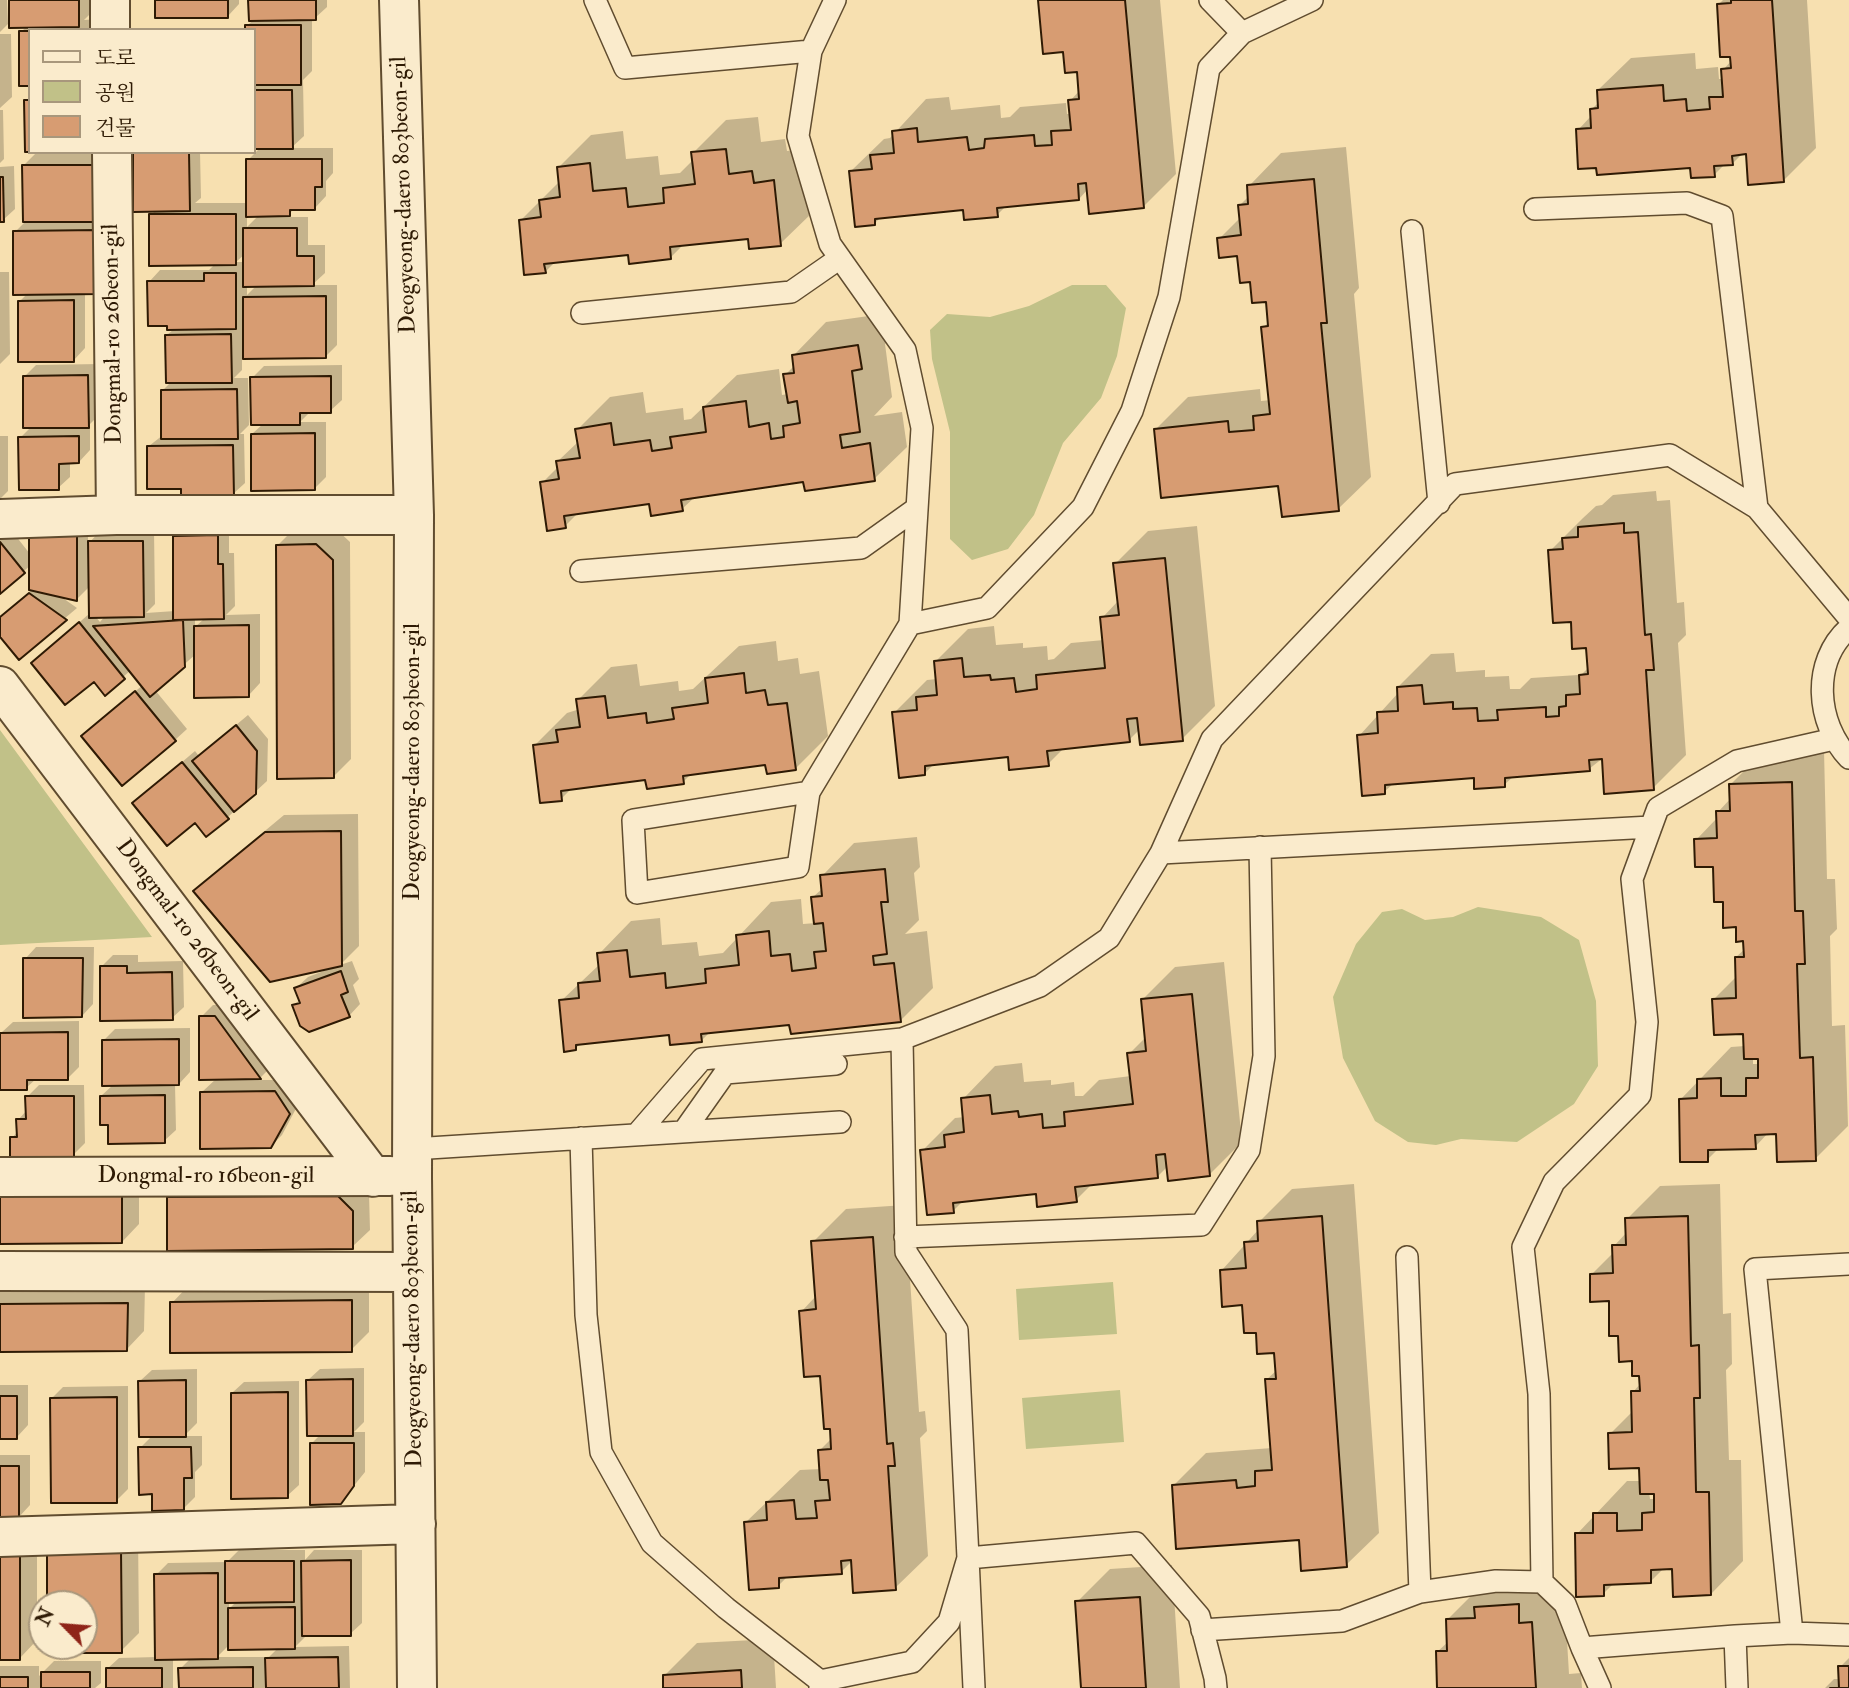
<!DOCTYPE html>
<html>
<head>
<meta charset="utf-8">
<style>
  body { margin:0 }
  #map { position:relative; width:1849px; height:1688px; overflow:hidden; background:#f7e0b0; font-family:"IM FELL Double Pica","Noto Serif KR",serif }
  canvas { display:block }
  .legend { position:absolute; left:28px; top:28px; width:228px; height:126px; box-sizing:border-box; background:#faebcc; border:2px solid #a8977c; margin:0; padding:9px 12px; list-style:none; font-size:21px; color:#2e1a04 }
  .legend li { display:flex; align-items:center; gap:14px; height:35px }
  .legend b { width:35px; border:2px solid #a8977c }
  .north { position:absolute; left:28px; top:1590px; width:70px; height:70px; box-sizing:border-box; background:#faebcc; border:2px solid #a8977c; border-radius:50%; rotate:295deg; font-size:19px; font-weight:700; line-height:28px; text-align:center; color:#2e1a04 }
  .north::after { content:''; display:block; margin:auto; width:24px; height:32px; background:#8f2418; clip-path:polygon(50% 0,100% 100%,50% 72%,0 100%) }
</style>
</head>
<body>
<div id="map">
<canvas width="1849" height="1688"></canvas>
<ul class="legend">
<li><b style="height:9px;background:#faebcc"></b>도로</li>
<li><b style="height:19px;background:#c1c188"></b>공원</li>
<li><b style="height:19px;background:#d79c72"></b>건물</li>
</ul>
<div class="north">N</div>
</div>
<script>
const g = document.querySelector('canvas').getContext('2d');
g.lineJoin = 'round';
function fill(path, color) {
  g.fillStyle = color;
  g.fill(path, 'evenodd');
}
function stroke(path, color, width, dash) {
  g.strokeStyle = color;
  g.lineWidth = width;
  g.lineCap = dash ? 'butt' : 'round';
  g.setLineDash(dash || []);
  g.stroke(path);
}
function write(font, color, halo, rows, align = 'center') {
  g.font = font + ' "IM FELL Double Pica",serif';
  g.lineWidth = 5;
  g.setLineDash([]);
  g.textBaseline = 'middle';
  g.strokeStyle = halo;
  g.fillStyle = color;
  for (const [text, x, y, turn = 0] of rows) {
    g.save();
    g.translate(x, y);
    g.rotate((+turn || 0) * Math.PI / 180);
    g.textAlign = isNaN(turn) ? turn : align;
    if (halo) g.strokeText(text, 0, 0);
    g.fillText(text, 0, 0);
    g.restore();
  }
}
fill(new Path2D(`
  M1072,285H1106L1126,308L1117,356L1101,398L1063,443L1034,515L1008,549L972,560L950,539V432L932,359L930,330L947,314L990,317L1029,306Z
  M0,730L152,937L0,945Z
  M1478,907L1541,917L1579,940L1596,1001L1598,1066L1574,1104L1517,1142L1461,1139L1436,1145L1408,1142L1375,1121L1343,1058L1333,997L1356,944L1382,912L1402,909L1425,920L1453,917Z
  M1113,1282L1117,1334L1019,1340L1016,1289Z
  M1120,1390L1124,1442L1026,1449L1022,1398Z`), '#c1c188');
fill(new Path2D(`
  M0,0H7L8,24L0,32Z
  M11,0H90V14L84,20L98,19V30H30V84L21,32L27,26Z
  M156,0H239V4L228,16Z
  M250,0H327V7L315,18H312V71L303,80L304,136L291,148H333V173L326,181V196L315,208H295L286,217H308V245H325V273L312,285H337V345L325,357H242V370L234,378H248L249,425L240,434H244L245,483L233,494L183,487L149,446L163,435L162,391L172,381L167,335L174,329L149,282L160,270H209L215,264L151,215L156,210L135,152H200L201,198L195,203H248V160L260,148H254V30L247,26L254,19ZM247,215H259L247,227ZM245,254V262H236ZM247,285H257L247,295Z
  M1040,0H1160L1176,174L1143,207L1088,189L1079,199L1006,206L997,215L965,208L882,216L874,224L851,171L884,139L890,138L926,99L949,97L951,110L1000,105L1001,118L1010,117L1020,107L1066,103L1067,114H1071L1070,101L1080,90L1078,70L1065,50Z
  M1723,0H1807L1816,148L1783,181L1748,152L1743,153L1732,164H1725L1714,175L1578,130L1592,115L1591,110L1599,102L1598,90L1631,58L1695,53L1696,69L1718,67L1719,79H1723V70L1732,60L1719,4Z
  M0,34H11L12,97L0,108Z
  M0,110H3L4,159L0,163Z
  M758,117L761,142L785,139L787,151L806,149L813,212L780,244L750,237L684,244L670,258L630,253L556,261L545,272L521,220L560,181L559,167L591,135L623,131L626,159L658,156L660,175L680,173L694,159L693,153L726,120Z
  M1346,147L1359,288L1354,294L1371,477L1338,509L1156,429L1188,397L1260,389L1261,401L1271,400L1263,328L1270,321L1267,300L1252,279L1239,254L1219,239L1241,217L1240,205L1250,195L1249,186L1281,153Z
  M37,152L104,154V208L93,219H110L85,293V348L74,360L19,302L28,293L15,232L25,222L24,165Z
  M14,166L15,209L3,220H0V167Z
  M0,272H9L10,354L0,364Z
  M890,313L894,335L885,344L892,397L874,416L902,412L907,447L874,479L805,480L696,496L682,509L650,502L579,512L565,526L542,483L559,466L558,461L579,441L577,430L610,397L643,392L646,413L683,408L684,420L691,419L737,375L779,369L782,395L788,394L785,375L795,365L794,355L826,322Z
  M99,364L100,414L90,424V450L79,462H70V477L58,488L20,438L31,427L24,377L36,365Z
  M342,365V400L330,411H311L300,422H326V477L314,489L252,434L264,423L252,378L264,366Z
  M0,436H8V491L0,499Z
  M1656,491L1657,501L1670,500L1677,603L1684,602L1686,635L1678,643L1686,755L1653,788L1603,758L1589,769L1515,775L1504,785L1475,776L1394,783L1384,792L1359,736L1399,692L1398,687L1431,654L1454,653L1456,672L1485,670V677L1509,676L1510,689H1520L1531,678L1578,675V678L1589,667L1588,646L1572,620L1550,551L1583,518L1596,506L1602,505L1613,495Z
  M229,524V553H234L235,606L226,615L260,614V683L249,695L196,654L155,690L187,729L175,740L94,725L143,685L131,670L105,693L94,679L33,663L90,613V586L77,599L60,596L77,608L19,657L0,634V618L33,589L31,565L0,591V527L8,526L30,554V537L88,525V544L101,530H154L155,604L146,613L175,611L174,537L186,525ZM95,616H105L100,622ZM195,618H205L195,627Z
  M1197,526L1215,706L1182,739L1140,729L1129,740L1065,747L1048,764L1009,755L935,763L925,773L894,713L927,680L937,679L935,662L968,629L994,626L996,645L1023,643V648L1047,646L1048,660L1054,659L1071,643L1104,640L1102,618L1119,600L1115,564L1148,531Z
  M334,527L350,542L351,759L334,776L278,545L295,528Z
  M776,641L778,661L798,658L800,674L819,671L828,736L795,769L767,763L692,773L683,782L647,778L572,788L561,799L534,746L567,713L580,709L578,700L611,667L637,664L640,686L678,681L679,691L693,689L739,646Z
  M248,715L268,739L267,781L228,817L134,803L195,751L199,756Z
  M1824,750L1827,879H1835L1837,929L1830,936L1832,1026L1845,1025L1848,1126L1815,1159L1778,1132H1769L1755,1147L1719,1148L1707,1160L1680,1100L1731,1047L1745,1046V1032L1714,999L1737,976L1736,957L1746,948L1745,939L1724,900L1714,865L1696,840L1718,817V812L1731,798V784L1764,751ZM1753,1057H1760V1064H1753Z
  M358,814L359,946L340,965L352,961L359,979L353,985L360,1004L349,1016L294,1006L300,999L296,988L308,977L329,969V967L195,891L213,874L284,815Z
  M917,837L920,867L914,873L919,920L905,934L927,931L933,988L900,1021L791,1023L710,1032L701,1041L671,1033L581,1043L575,1049L561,1001L600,964L599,954L631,921L660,918L662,945L697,942L699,956L723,953L771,902L801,899L803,924L816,923L813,897L823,888L822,876L854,843Z
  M36,947H94L93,1004L82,1016L25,959Z
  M113,955H138V962L183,961L184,1007L172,1018L101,967Z
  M1224,962L1242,1142L1210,1174L1168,1166L1157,1177L1093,1183L1076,1200L1037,1192L964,1200L953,1211L922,1151L955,1118L965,1117L963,1099L995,1066L1022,1063L1024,1082L1051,1080V1085L1074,1082L1075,1096H1083L1099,1080L1131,1076L1129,1054L1146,1037L1142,1000L1175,967Z
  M213,1005H227L272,1066L258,1080H287L300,1101L282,1135L270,1147L202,1092L217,1078L201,1017Z
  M79,1021V1067L68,1078L36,1079L26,1088L1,1033L13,1022Z
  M190,1028V1072L179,1084H175L176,1130L164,1141L101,1096L114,1084L103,1041L115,1029Z
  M39,1085H84L85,1143L73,1155L12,1138L18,1131V1120L27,1110V1097Z
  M139,1176V1224L122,1242H0Z
  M187,1180L369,1193L370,1230L352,1247L169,1198Z
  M1354,1184L1379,1533L1346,1565L1300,1538L1173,1486L1206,1453L1272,1448L1266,1380L1277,1370L1276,1351L1258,1331L1244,1303L1222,1270L1259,1229V1222L1292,1189Z
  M1720,1184L1723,1314L1731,1313L1732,1364L1726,1370L1729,1460H1741L1743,1561L1711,1594L1674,1567H1665L1650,1582L1614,1583L1603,1594L1577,1534L1627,1481H1641V1467L1610,1434L1633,1411V1392L1641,1383V1374L1620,1334L1611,1300L1592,1274L1614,1252V1246L1627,1232V1219L1660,1186ZM1649,1492H1655L1656,1499H1650Z
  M905,1205L919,1412L925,1411L927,1431L920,1438L928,1556L895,1588L852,1561L841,1572L788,1576L778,1586L746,1522L800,1470L821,1469L819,1451L832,1438L822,1374L801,1312L816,1296L813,1242L846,1209Z
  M369,1284V1332L351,1350L172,1303L189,1285Z
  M145,1286L144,1331L127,1349L0,1350V1288Z
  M364,1368V1422L354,1432H365V1472L340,1503L311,1444L321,1434L308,1380L320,1369Z
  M197,1369V1423L184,1436H202V1465L195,1472V1497L183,1509L154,1493L140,1448L153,1435L140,1381L152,1370Z
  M299,1381V1485L287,1496L232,1393L244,1382Z
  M0,1385H28V1425L17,1437H0Z
  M128,1386V1489L116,1501L51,1399L63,1387Z
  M0,1455H30V1505L19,1517H0Z
  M138,1533L139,1633L121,1651L49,1646H84V1604H49Z
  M0,1534H37V1640L20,1658H0Z
  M239,1550H305V1560L314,1550H362V1623L350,1634L306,1636L295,1647L349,1646L350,1688H180V1669L192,1657L173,1658V1688H108L107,1669L119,1658L157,1657L156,1575L168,1563L227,1562ZM229,1601H237L229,1609ZM229,1645L278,1648L264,1662V1657H217Z
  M1172,1565L1180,1688H1083L1077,1602L1110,1569Z
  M1480,1587L1564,1590L1569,1674L1581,1673L1582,1688H1439L1437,1652L1449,1641L1447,1620Z
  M773,1639L776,1688H665L664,1676L697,1643Z
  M1849,1658V1688H1825L1834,1679H1841L1840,1667Z
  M54,1661H101V1683L95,1688H0V1666H39V1676Z`), '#0003');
const building = new Path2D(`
  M9,0H79V27L9,28Z
  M155,0H228V18H155Z
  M248,0H316V20L249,21Z
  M1038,0H1125L1144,208L1089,214L1086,183L1078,184L1079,200L997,208L998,217L964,220L963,210L875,219V225L855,227L849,171L872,169L870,155L894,153L892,131L917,128L918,142L967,137L969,150L984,148L985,139L1034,135L1035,146L1052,145L1051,131L1071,130L1068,100L1079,99L1077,72L1065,73L1063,52L1043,54Z
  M1731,0H1772L1784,182L1748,185L1746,154L1732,156L1733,165L1714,166L1715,177L1691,178L1690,168L1597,175L1596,168L1578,169L1576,129L1591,128L1590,109L1598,108L1597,90L1663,85L1664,101L1686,99L1687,111L1710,109L1709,97H1723L1721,69L1731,68L1730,57H1720L1717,4L1731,3Z
  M245,25H301V85H254V30H245Z
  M19,31H30V86H19Z
  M254,90H292L293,149H254Z
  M24,100H30V152H63H25Z
  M726,149L729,174L752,171L754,183L774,180L781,246L749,249L748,239L670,247L671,259L629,264L628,255L544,264L546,273L524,275L519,220L541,217L539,200L560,197L557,167L590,163L593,191L626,188L628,207L664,203L663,188L695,184L691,152Z
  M133,152H189L190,211L133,212Z
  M246,159H322V187H315V210H290V216L246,217Z
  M22,165H93V222H23Z
  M0,177H3L4,222H0Z
  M1314,179L1327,323H1321L1339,511L1282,517L1278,486L1161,498L1154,429L1228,421L1229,432L1254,430L1253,416L1270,414L1261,327L1268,326L1266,302L1252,303L1250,282L1240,283L1237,256L1219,258L1217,238L1241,235L1238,205L1248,204L1247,185Z
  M149,214H236V265L149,266Z
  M243,228H297V256H314V286L243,287Z
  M99,230L100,294L13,295V231Z
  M204,273H236V329L167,330V326H148L147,281H204Z
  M326,296V358L243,359V297Z
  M74,300V362H18V301Z
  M231,334L232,383H166L165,335Z
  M858,345L862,369L852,371L860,432L840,435L842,448L870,443L875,481L805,491L803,482L681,500L683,511L651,516L649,504L564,516L566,528L547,531L540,482L559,479L556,461L580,458L575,429L611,423L614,445L650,440L652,451L672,448L670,437L706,432L703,407L746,401L749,427L769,423L771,439L784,437L783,426L800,423L797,401L788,403L783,374L794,373L792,355Z
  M88,375L89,428H23V376Z
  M331,376V413H300V425H251L250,377Z
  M237,389L238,439H161V390Z
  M315,433V490L251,491V434Z
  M79,436V463L59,464V490H19L18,437Z
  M233,445L234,496L181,497V489H147V446Z
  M1624,523V533L1638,532L1645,635L1651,634L1654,670H1646L1654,790L1604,794L1602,759L1589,760L1590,771L1505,778V787L1474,789V778L1385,785V794L1362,796L1357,735L1378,733L1377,712L1398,711L1397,687L1422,685L1424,704L1453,702V709L1477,708L1478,721L1498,720L1497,710L1546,707V717L1559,716V707L1566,706V695L1580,694L1579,675L1588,674L1586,648L1572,649L1571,622L1553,623L1548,550L1563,549L1562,538L1578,537V527Z
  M218,535V564H223L224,619L173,620V536Z
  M29,536H77V601L29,590Z
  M88,541H143L144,617L89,618Z
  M0,542L25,573L0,594Z
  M316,544L333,560L334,778L277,779L276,545Z
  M1165,558L1183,741L1140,745L1137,718L1127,719L1130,742L1047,751L1049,766L1009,770L1008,757L925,766V775L899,778L892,712L917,710L916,697L937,695L934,661L962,658L964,677L990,675L991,680L1014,678L1016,692L1037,689L1036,675L1105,668L1100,617L1119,615L1113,563Z
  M29,593L67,620L19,660L0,637V617Z
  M183,620L185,667L150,697L93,626Z
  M79,622L125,679L105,696L94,682L65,705L31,663Z
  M249,625V697L194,698V626Z
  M744,673L746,693L765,690L768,705L787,703L796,770L767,774L765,765L683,776L684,784L647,789L645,780L561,791L562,801L540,803L533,745L558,742L556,730L580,727L576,699L605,696L608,718L646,713L647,723L674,719L672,708L708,703L705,678Z
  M135,691L176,741L122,786L81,736Z
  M236,725L257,751L256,794L234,812L192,761Z
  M182,762L229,819L206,837L195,823L167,846L132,803Z
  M1792,782L1795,911H1803L1805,964H1797L1800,1058L1813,1057L1816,1161L1777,1162L1776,1134L1755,1135L1756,1149L1708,1150V1162H1680L1679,1099L1697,1098V1079L1721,1078V1096H1746V1078H1758V1059H1744L1743,1034L1714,1035L1712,999L1736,998L1735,957H1744L1743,941L1736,942V927L1723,928V902H1714L1713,867H1695L1694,839L1717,838L1716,811H1730L1729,784Z
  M341,831L342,966L270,982L193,891L265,832Z
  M885,869L888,902H881L887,954L873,956L874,965L894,963L901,1022L791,1034L789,1025L701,1034L702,1042L670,1045L669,1035L576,1045V1050L564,1052L559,1000L579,998L578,983L600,981L597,953L627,950L630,977L665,973L666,988L706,983L705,969L739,965L736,935L769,931L771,956L790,954L792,971L816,968L814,952L826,951L823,923L814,924L811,897L822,896L820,875Z
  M23,958H83L82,1017L23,1018Z
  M100,966H127V973L172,972L173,1020L100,1021Z
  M341,971L348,992L341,995L350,1017L309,1032L300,1026L292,1005L300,1003L294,988Z
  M1192,994L1210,1176L1168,1181L1165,1154L1156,1155L1158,1178L1075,1187L1077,1202L1037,1207L1036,1194L953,1203L954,1213L927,1215L920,1150L945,1147L944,1135L964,1132L961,1098L990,1095L992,1114L1018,1111L1019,1117L1042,1114L1043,1128L1065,1126L1064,1112L1133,1104L1127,1053L1146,1051L1141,999Z
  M199,1016H215L261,1079L199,1080Z
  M68,1032V1080H27V1090H0V1033Z
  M179,1039V1085L102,1086V1040Z
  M275,1091L290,1114L271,1148L200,1149V1092Z
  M165,1095V1143L108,1144V1125H100V1096Z
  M25,1096H74V1157H10V1137H17L16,1119H26Z
  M122,1193V1243L0,1244V1194Z
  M338,1196L353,1211V1249L167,1251V1197Z
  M1322,1216L1347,1567L1301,1571L1299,1540L1176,1549L1172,1485L1236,1480L1237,1488L1255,1486V1471L1272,1470L1265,1379H1276L1274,1353L1257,1354L1256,1333H1244L1242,1305L1222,1307L1220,1270L1246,1268L1244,1242L1258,1241L1257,1221Z
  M1688,1216L1691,1346L1699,1345L1700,1398H1694L1696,1492H1709L1711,1595L1673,1597L1672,1569L1651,1570V1583L1604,1585V1596L1576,1597L1575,1533H1593V1513H1617V1531L1642,1530V1513L1654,1512V1494H1640L1639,1468L1609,1469L1608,1433L1632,1432L1631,1391H1640L1639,1376H1632V1361L1619,1362L1618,1336H1609V1301L1590,1302V1274L1613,1273L1612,1245H1626L1625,1218Z
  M873,1237L887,1444L893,1443L895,1466H888L896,1590L853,1593L851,1560L841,1561L842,1574L779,1578V1588L749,1590L744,1522L767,1520L766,1502L794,1500L796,1519L817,1518L815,1501L830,1500L828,1480H820L818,1450L831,1449L830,1429H824L820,1376L804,1377L799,1311L816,1309L811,1241Z
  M352,1300V1352L170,1353V1302Z
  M128,1303L127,1351L0,1352V1304Z
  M353,1379V1436H307L306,1380Z
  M186,1380V1437H139L138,1381Z
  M288,1392V1498L231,1499V1393Z
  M0,1396H17V1439H0Z
  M117,1397V1503H51L50,1398Z
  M310,1443H354V1486L341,1504L310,1505Z
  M138,1447H191L192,1478H184V1510L152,1511V1494L139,1495Z
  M0,1466H19V1519H0Z
  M47,1550H121L122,1653H47V1646H84V1604H47Z
  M0,1551H20V1660H0Z
  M351,1560V1636H302L301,1561Z
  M225,1561H294V1602L225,1603Z
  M218,1573V1659L155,1660L154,1574Z
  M1140,1597L1146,1688H1081L1075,1601Z
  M1519,1604V1623L1532,1622L1536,1688H1437L1436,1651H1447L1446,1619L1475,1618L1474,1607Z
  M295,1607V1649L228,1650V1608Z
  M338,1657L339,1688H266L265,1658Z
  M1838,1666H1849V1688H1830H1839Z
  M253,1667V1688H179L178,1668Z
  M106,1668H162V1688H106Z
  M741,1670L742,1688H663V1675Z
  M41,1672H90V1688H41Z
  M0,1677H28V1688H0Z`);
fill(building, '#d79c72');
stroke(building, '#2e1a04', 2);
const service = new Path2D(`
  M595,0L625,68L811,51
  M835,0L811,51L798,136L830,244L905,350L922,428L910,624
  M1210,0L1242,33
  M1535,209L1687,203L1722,216L1757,508
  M1412,231L1439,503
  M582,313L791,292L840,258
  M581,571L861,548L917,508
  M1849,628C1811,662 1816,723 1849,758
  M809,792L633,820L637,893L798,867L809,792L910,624L987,608L1083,507L1132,411L1169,297L1209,68L1242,33L1312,0
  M1161,853L1651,827
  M684,1131L725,1073L836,1064
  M637,1134L702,1059L902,1039
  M581,1138L586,1315L601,1452L652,1543L726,1608L820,1681
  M413,1149L840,1122
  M905,1237L1201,1225L1249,1150L1264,1056L1260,847
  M1542,1582L1539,1394L1523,1247L1554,1182L1640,1095L1647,1022L1632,879L1658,808L1737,761L1834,739
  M1420,1592L1496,1581L1542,1582L1565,1604L1582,1648L1600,1688
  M1202,1630L1342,1621L1420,1592L1407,1257
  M1792,1633L1755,1269L1849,1264
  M1582,1648L1735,1636
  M820,1688V1681L912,1662L949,1622L968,1558L957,1330L906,1252L902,1039L1040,986L1109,938L1161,853L1212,739L1455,484L1670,455L1757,508L1849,618
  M974,1688L968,1558L1136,1543L1199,1616L1215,1678L1216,1688
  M1737,1688L1735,1636L1792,1633L1849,1635`);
const minor = new Path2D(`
  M110,0V30
  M399,0L414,515L412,1176L417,1688
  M112,152L116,515
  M0,519L116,515H414
  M0,686L373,1177
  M0,1177L390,1176
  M0,1271L413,1272
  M0,1537L416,1524`);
stroke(service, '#604c2f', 24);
stroke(minor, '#604c2f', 42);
stroke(service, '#faebcc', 21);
stroke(minor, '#faebcc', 38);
write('23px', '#2e1a04', '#faebcc', [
  ["Deogyeong-daero 803beon-gil",405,195,-92],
  ["Dongmal-ro 26beon-gil",114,334,-91],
  ["Deogyeong-daero 803beon-gil",414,762,-90],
  ["Dongmal-ro 26beon-gil",186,931,53],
  ["Dongmal-ro 16beon-gil",206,1177],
  ["Deogyeong-daero 803beon-gil",414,1329,-91]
]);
</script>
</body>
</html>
